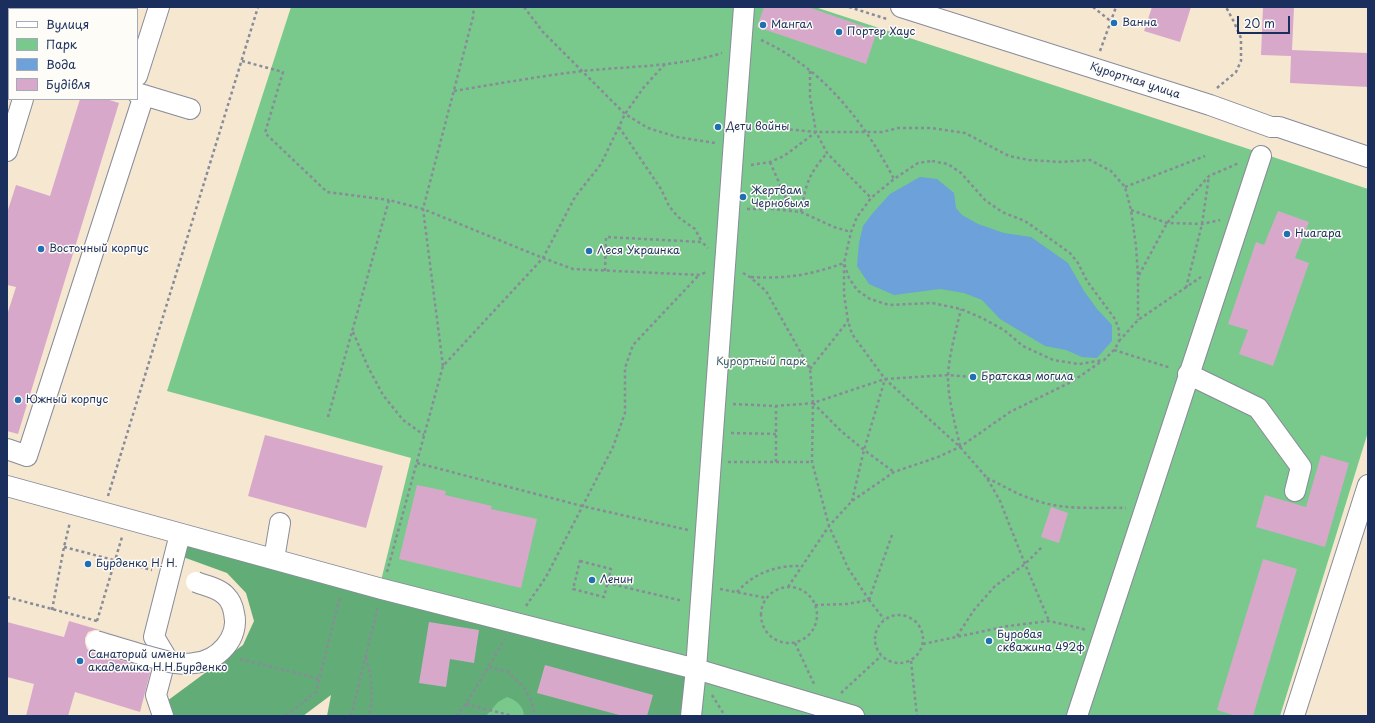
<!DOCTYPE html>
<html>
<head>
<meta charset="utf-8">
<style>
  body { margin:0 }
  #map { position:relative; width:1375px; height:723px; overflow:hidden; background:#f6e7d1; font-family:"Playpen Sans",sans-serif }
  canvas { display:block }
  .frame { position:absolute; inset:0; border:8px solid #1b2f5e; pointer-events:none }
  .legend { position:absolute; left:8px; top:8px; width:130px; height:92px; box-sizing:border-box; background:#fdfcf7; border:1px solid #a3aaba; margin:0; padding:5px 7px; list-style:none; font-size:12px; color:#1b2f5e }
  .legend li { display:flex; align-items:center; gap:8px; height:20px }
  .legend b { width:20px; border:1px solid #a3aaba }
  .scale { position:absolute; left:1237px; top:16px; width:53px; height:18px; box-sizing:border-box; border:2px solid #1b2f5e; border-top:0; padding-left:5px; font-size:12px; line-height:14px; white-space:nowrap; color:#1b2f5e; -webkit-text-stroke:3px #fdfcf7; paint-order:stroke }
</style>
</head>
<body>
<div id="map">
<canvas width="1375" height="723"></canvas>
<div class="frame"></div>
<ul class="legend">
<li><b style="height:5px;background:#fff"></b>Вулиця</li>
<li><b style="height:11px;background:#78c98b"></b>Парк</li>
<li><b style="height:11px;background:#6ca1d9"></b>Вода</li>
<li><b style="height:11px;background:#d8a8cb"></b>Будівля</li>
</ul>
<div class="scale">20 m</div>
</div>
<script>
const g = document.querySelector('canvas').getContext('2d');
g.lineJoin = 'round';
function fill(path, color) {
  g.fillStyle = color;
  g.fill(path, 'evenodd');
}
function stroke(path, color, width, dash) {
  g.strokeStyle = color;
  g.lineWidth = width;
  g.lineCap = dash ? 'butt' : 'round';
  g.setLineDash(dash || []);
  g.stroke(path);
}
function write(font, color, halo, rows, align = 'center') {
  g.font = font + ' "Playpen Sans",sans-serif';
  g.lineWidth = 3;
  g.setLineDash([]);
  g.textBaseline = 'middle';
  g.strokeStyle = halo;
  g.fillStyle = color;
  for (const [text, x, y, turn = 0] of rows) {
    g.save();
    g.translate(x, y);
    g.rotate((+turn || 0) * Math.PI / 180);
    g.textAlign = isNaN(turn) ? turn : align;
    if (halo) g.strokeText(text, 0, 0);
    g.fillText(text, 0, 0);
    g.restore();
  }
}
fill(new Path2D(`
  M291,7H815L1270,156L1368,189V432L1280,716H348L411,458L167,391Z`), '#78c98b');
fill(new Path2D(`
  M186,540L686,673L681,716H524C524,706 516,700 507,697L498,702L486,716H327L331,695L303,716H171L167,701L243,645L254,621L246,593L227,573L183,557Z`), '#62ad77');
fill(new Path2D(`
  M920,177L937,179L954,193L956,208L962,215L978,224L1004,233L1031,237L1068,263L1084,291L1097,309L1112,325V341L1097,358L1082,357L1066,350L1045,346L1000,319L982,300L964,293L940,289L894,295L869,284L857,266L859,243L863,226L872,214L890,194Z`), '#6ca1d9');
fill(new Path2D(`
  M764,7H808L877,31L866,64L757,27Z
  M1152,7H1191L1180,42L1144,31Z
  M1263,7H1294L1292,50L1368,53V87L1290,83L1291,56L1261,55Z
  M80,99H106L119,103L18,434L7,431V315L16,287L7,285V213L16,185L50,196Z
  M1278,211L1309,222L1295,258L1309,263L1273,366L1239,354L1248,330L1228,324L1256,242L1264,245Z
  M265,435L383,466L366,528L248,496Z
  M1321,455L1349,463L1325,547L1256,527L1265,495L1306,507Z
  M417,485L446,491L445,495L492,506L491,509L537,519L521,588L399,559Z
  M1051,507L1068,513L1059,543L1041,537Z
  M1263,559L1297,569L1253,716H1236L1217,710Z
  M69,621L144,643L99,630H94L88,632L85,638V643L87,649L92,652L151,669L140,712L75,692L68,716H26L34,684L7,677V622L64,637Z
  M429,622L479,630L474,663L450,659L446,687L419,683Z
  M545,665L653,695L647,716H623L537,693Z`), '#d8a8cb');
const minor = new Path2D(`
  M901,7L1210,105L1271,127H1279L1368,157
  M137,76L159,7
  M137,93L190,109
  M7,151L23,99
  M1188,374L1258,408L1301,467L1295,491
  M7,449L27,456L144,95
  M7,486L382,589L696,669L854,716
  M274,559L280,523
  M163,716L156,695L166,657L154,637L180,534
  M691,716L696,669L735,126L744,7
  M1077,716L1261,156
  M1294,716L1368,485`);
stroke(minor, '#888b98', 22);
stroke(new Path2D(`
  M524,7L543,32L625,114L648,128L677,137L715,143
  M849,7L887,19
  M1093,7L1113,23
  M761,40C821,67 864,121 894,179
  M1100,51L1116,7
  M7,53H9
  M242,61L283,72L265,133L327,192L389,200
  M810,71V97L816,132
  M1217,88L1236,72L1241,61V38L1234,22L1226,7
  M454,91C497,84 540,76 583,71C629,66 678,67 722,53
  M754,126L816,132L827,153L871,198
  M619,127L661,189L669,206L678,217L695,229L702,242
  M932,161L948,164L961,173L985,200L1002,212L1025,221L1070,253L1078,263L1087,281L1115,319L1119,330V342L1114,350L1104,360L1079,364L1053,360L1023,346L1004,330L982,318L961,309L932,303L889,305L870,299L857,290L849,278L844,263L851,232L857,217L871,198L894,179L918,163Z
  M770,162L791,210
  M751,165L770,162L784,156L816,132H882L898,128H931L965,133L1009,156L1029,160L1061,162L1090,160L1111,171L1125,187L1131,210L1136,246L1138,275V320
  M1125,187L1205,156
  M747,209H774L801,212L834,227L851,232
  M1131,210L1167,223L1202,224L1220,220
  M801,212C806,184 808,175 827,153
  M592,251L606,252
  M605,271L606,237L702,242L708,248
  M743,273L750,277L766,291L810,369L813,403L812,462L829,526L848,568L869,600
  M1139,275L1167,223L1209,176L1239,163
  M751,277C787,279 810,275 844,263V294L848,321L852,334L885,379L960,447L987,478L1000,501L1025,564L1049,621
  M1186,288L1202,224L1209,176
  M353,332L368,367L383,395L403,420L424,435
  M1119,341L1138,320L1201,277
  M1114,350L1171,368
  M443,366L423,209L473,17L474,7
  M810,369L848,321
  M813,403L841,431L864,450L894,472
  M733,404L776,406L813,403L885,379L948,375L970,377
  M328,417L389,200L423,209L543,258L573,269L700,275L706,272
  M731,433L776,434
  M960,446C955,423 948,400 948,376C949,354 956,331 961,309
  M728,462H812
  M776,462V406
  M417,463L582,506L688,530
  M987,478C1002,485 1016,494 1032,499C1061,511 1096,507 1126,508
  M108,496L258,7
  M852,501L864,450L885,379
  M64,547L152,570
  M580,561L611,569L604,597L573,589Z
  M387,572L443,366L543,258L575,197L601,164L625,114L644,87L665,64
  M607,583L683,601
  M788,587L829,526L852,501L894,472L938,457L960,447L1010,412L1073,381L1102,361
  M761 615a28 28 0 1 1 56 0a28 28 0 1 1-56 0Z
  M720,589L767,598
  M737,592C754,573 776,565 802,566
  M7,597L97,621
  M869,600L892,535
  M815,605L847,604L869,600L884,619
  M526,606L546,577L613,447L625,413V368L633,345L699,275
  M52,610L64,547L70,522
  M875 639a24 24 0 1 1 48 0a24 24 0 1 1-48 0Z
  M97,621L122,537
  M957,636L974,610L995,586L1025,564L1043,546
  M795,643L815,686
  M923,644L1008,626L1049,621L1071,626L1087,630
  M366,657C372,681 373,691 370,716
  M240,659L320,679
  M911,661L917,716
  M489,667L508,672L524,687L532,703L535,716
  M841,693L881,656
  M712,695L725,716
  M466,704L513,716
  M286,716L316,692L340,596
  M351,716L378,606
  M456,716L466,704L505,639`), '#888b98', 2.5, [3, 3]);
stroke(minor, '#fff', 20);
const minorBridge = new Path2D(`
  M96,641C112,646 127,650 143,655C160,659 176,666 194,663C218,661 240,638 234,613C233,607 231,601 226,596C219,588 206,586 196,582`);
stroke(minorBridge, '#888b98', 22, []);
stroke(minorBridge, '#fff', 20);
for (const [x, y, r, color] of [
  [1114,23,4,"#1f6fb2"],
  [763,25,4,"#1f6fb2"],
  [839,32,4,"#1f6fb2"],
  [718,127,4,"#1f6fb2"],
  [743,197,4,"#1f6fb2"],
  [1287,234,4,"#1f6fb2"],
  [41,249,4,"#1f6fb2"],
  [589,251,4,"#1f6fb2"],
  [973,377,4,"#1f6fb2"],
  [18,400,4,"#1f6fb2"],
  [88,564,4,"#1f6fb2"],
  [592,580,4,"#1f6fb2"],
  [989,641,4,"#1f6fb2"],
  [80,661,4,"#1f6fb2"]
]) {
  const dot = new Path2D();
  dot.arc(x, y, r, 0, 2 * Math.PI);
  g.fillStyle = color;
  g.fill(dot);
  stroke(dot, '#fdfcf7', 1.5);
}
write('11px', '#1b2f5e', '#fdfcf7', [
  ["Ванна",1122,23],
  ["Мангал",771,25],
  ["Портер Хаус",847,32],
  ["Дети войны",726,127],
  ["Жертвам",751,191],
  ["Чернобыля",751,204],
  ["Ниагара",1295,234],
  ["Восточный корпус",49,249],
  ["Леся Украинка",597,251],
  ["Братская могила",981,377],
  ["Южный корпус",26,400],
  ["Бурденко Н. Н.",96,564],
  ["Ленин",600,580],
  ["Буровая",997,635],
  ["скважина 492ф",997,648],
  ["Санаторий имени",88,655],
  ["академика Н.Н.Бурденко",88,668]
], 'left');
write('11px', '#1b2f5e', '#fdfcf7', [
  ["Курортная улица",1135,81,18]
]);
write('11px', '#375d6c', '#fdfcf7', [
  ["Курортный парк",761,362]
]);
</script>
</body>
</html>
